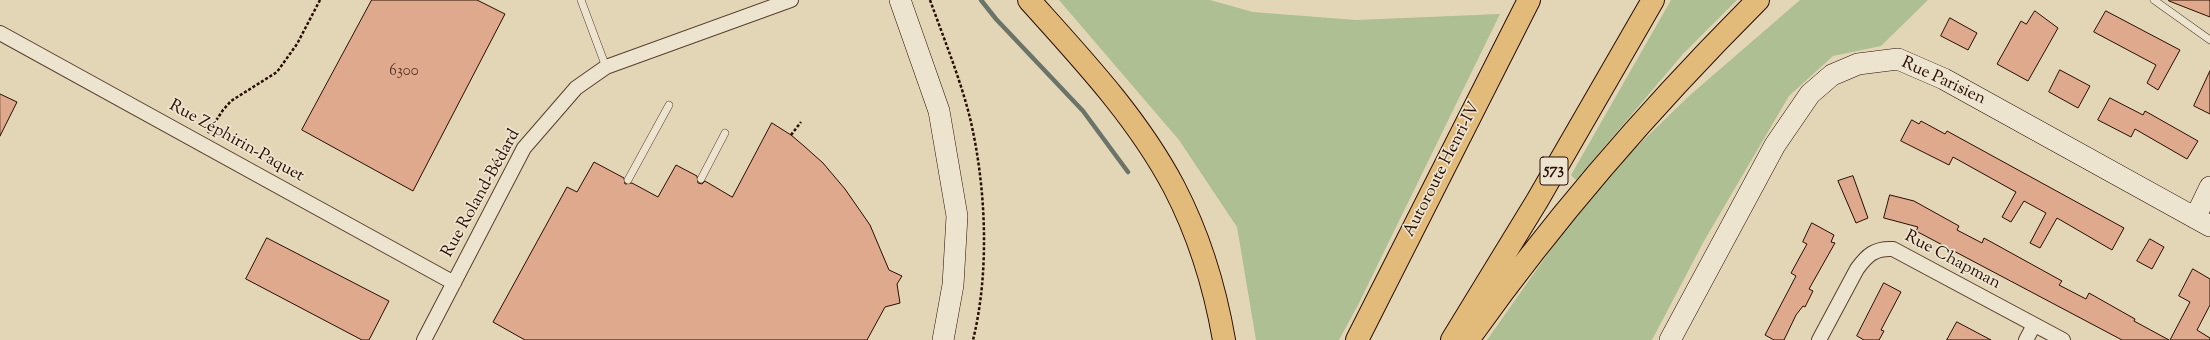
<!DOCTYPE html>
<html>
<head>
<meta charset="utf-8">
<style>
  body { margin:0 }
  canvas { display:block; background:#e3d6b6 }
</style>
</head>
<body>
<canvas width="2210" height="340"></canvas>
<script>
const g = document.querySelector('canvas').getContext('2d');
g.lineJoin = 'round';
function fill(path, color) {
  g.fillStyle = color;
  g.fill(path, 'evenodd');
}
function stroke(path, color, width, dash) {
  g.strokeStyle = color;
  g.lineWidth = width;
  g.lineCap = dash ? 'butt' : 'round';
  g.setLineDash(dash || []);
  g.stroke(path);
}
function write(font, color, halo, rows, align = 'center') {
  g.font = font + ' "Sorts Mill Goudy",serif';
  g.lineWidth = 3.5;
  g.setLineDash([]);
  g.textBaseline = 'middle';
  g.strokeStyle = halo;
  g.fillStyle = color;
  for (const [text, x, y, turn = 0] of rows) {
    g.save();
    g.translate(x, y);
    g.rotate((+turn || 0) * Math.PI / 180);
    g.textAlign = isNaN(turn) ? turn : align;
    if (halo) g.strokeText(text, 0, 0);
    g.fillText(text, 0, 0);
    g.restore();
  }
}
fill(new Path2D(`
  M1059,0H1210L1253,12L1356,20L1500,14L1358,305L1339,340H1256L1237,227L1179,140Z
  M1671,0H1737L1683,54L1576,180L1571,175Z
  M1800,0H1928L1881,46L1833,56L1789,96L1704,241L1652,340H1487L1594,188L1689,96Z`), '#adbf93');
stroke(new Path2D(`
  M981,0L996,19L1083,111L1128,172`), '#6a7468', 4.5);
const building = new Path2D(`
  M372,0H477L505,14L413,191L302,130Z
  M2169,0H2210V17L2169,1Z
  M2035,11L2058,28L2028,81L1997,64L2021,21L2026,24Z
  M2106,11L2180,50L2158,90L2147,83L2156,65L2094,32Z
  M1950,18L1977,33L1968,50L1941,36Z
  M2060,70L2090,86L2078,108L2049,92Z
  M2210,71V114L2194,106Z
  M0,94L17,102L0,136Z
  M2110,98L2143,115L2145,111L2198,141L2187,159L2135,129L2131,137L2098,120Z
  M1912,120L1919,124L1921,121L1945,134L1947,131L2124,228L2112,250L2057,218L2040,248L2030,243L2046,213L2024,201L2011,222L2002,217L2016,192L1953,157L1949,165L1901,141Z
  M772,123L791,135L804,146L823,163L845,189L870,225L889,270L902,276L897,284L900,303L885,307L867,340H525L493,322L567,187L577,192L594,162L624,178L625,184L632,183L658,197L676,165L697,176L698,183L702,184L705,181L732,197Z
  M1853,176L1868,218L1856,223L1838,181Z
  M1890,195L1914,201L1959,226L1957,230L1982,243L1984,238L2062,281L2059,285L2086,299L2089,293L2135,319L2134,321L2169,340H2122L1916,231L1918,227L1884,218Z
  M1812,223L1834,235L1831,242L1835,243L1809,289L1813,291L1805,307L1803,306L1796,315L1784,340H1774L1765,335L1796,276L1791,273L1807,244L1803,242Z
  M267,238L389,301L369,340H362L246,279Z
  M2150,239L2164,247L2152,269L2137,261Z
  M2193,269L2210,279V305L2197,330L2210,338V340H2170L2190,302L2179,296Z
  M1884,283L1901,292L1881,330L1884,331L1879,340H1864L1857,336Z
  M1957,322L1991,340H1947Z`);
fill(building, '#dfa98d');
stroke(building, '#290d00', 1);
const lane = new Path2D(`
  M581,0L606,67
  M2154,0L2210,40
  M701,179L725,133
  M628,180L669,105`);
const street = new Path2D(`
  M0,33L454,283
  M424,340L524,148L576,88L606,67L791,0
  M1819,340L1857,269C1867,255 1875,248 1893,249L2063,340
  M2026,340L2034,325`);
const secondary = new Path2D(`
  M900,0L939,111L957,216L953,285L943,340
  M2195,218L2210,187
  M1670,340L1775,145L1810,94L1832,75L1858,64L1898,59L1944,79L2210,226`);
const highway = new Path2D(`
  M1029,0C1082,59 1137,117 1174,187C1199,235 1215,288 1224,340
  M1357,340L1529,0
  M1452,340L1537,201L1653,0
  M1468,340C1554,218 1652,106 1758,0`);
stroke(lane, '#583f2e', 8);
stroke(street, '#583f2e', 16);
stroke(secondary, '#290d00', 22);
stroke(highway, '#290d00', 24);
stroke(new Path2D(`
  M930,0C944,39 960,78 970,118C986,186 990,271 973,340
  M208,133L223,110L231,101L277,72L297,44L320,0
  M791,135L801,122`), '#290d00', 2.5, [3, 2]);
stroke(lane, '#ede4d0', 7);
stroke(street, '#ede4d0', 14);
stroke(secondary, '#ede4d0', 21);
stroke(highway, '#e2bb7b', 22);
write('15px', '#563423', null, [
  ["6300",404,72]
]);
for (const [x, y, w] of [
  [1554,171,28]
]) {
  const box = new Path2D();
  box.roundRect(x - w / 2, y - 14, w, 28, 3);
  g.fillStyle = '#ede4d0';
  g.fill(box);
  stroke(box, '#290d00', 1);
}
write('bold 16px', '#290d00', null, [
  ["573",1554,171]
]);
write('17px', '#290d00', '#ede4d0', [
  ["Rue Parisien",1943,82,25],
  ["Rue Zéphirin-Paquet",236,142,29],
  ["Autoroute Henri-IV",1443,170,-63],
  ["Rue Roland-Bédard",482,194,-61],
  ["Rue Chapman",1952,261,28]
]);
</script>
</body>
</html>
